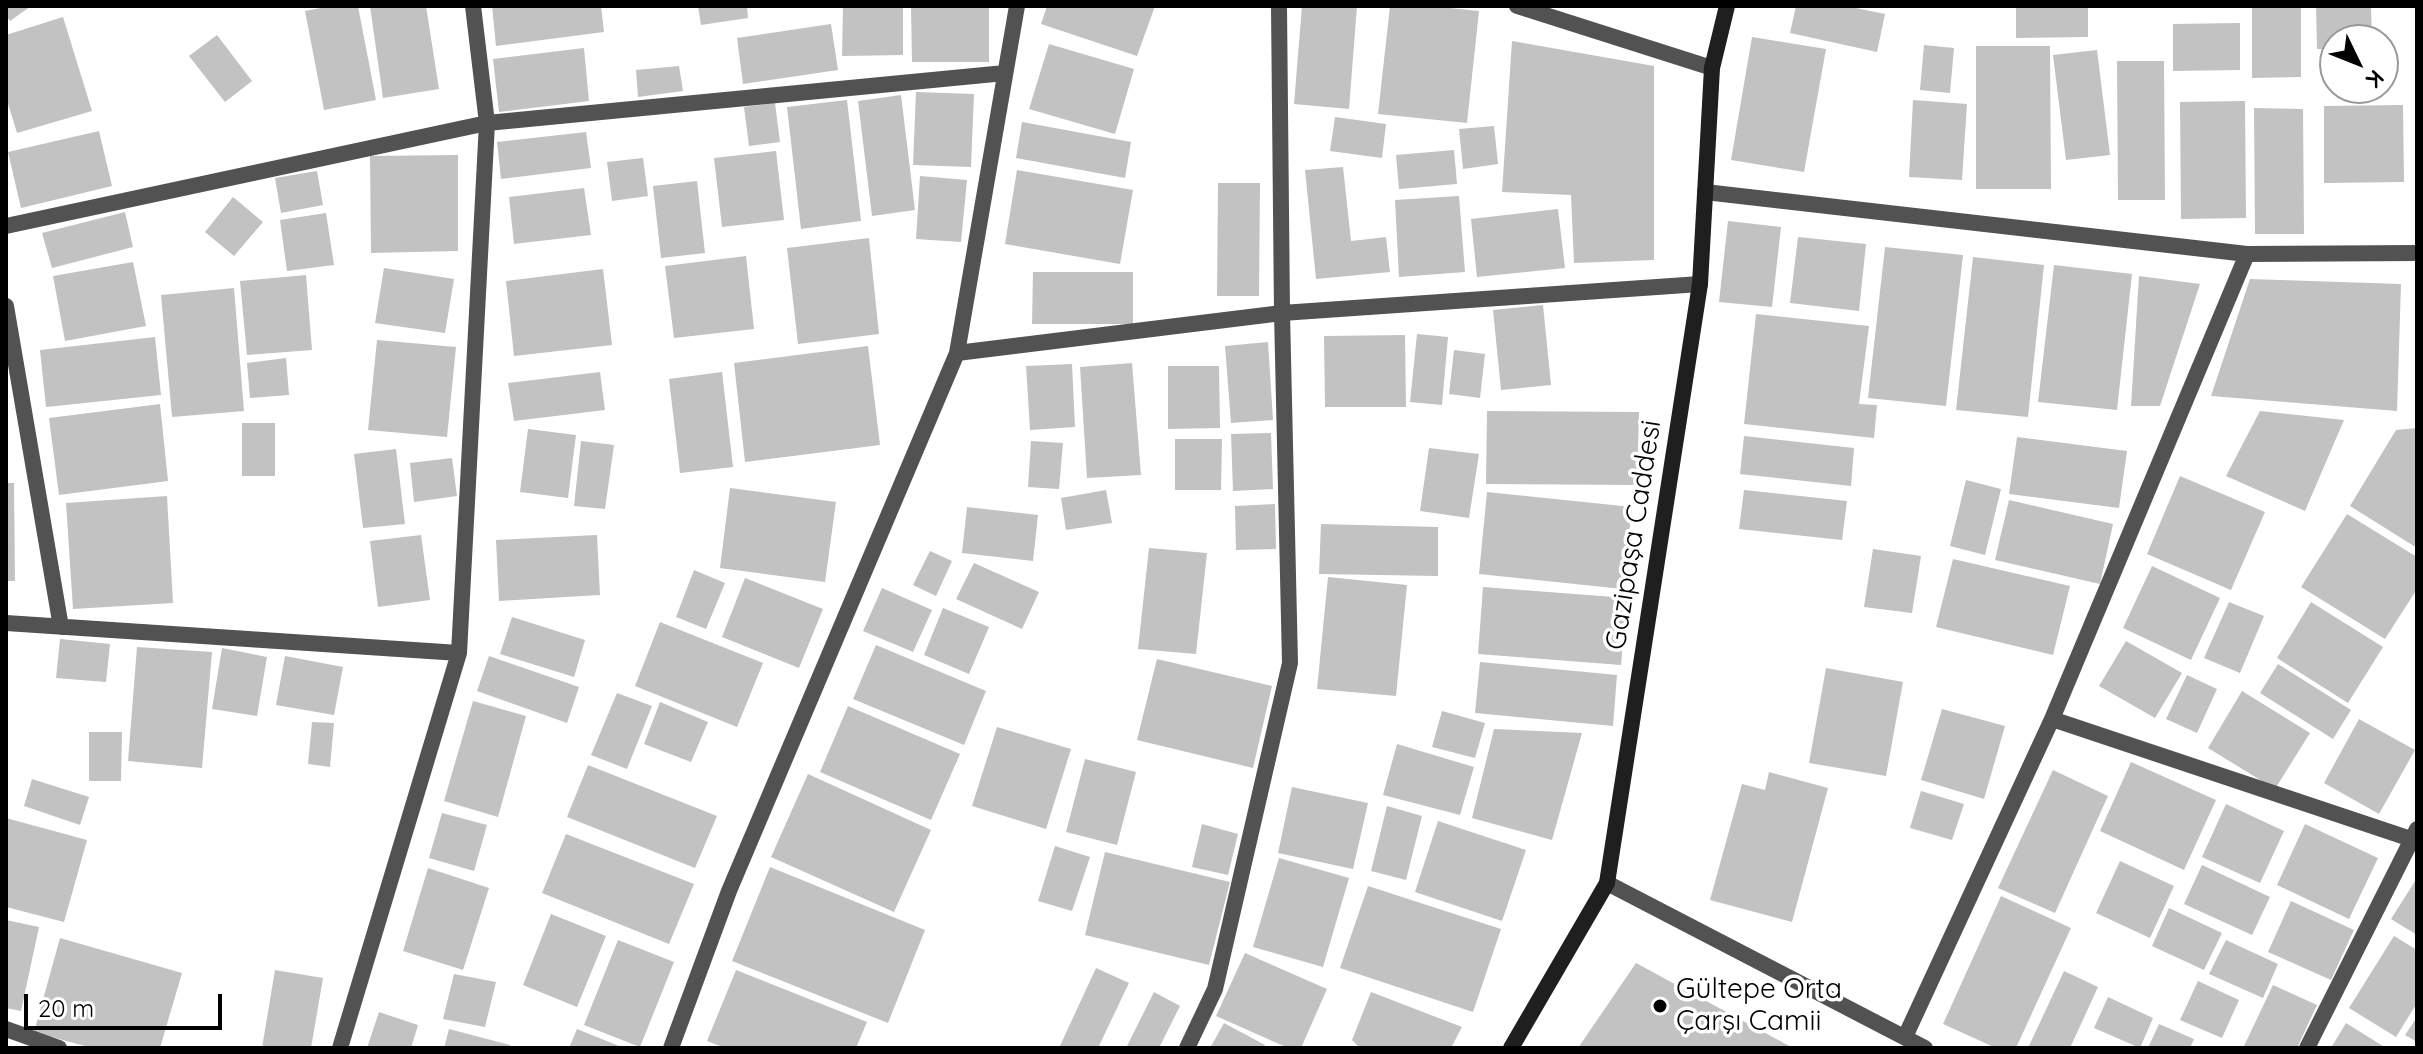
<!DOCTYPE html>
<html>
<head>
<meta charset="utf-8">
<style>
  body { margin:0 }
  #map { position:relative; width:2423px; height:1054px; overflow:hidden; background:#fff; font-family:Quicksand,sans-serif }
  canvas { display:block }
  .frame { position:absolute; inset:0; border:8px solid #000; pointer-events:none }
  .north { position:absolute; left:2319px; top:24px; width:80px; height:80px; box-sizing:border-box; background:#fff; border:2px solid #999; border-radius:50%; rotate:133deg; font-size:22px; font-weight:700; line-height:32px; text-align:center; color:#000 }
  .north::after { content:''; display:block; margin:auto; width:28px; height:36px; background:#000; clip-path:polygon(50% 0,100% 100%,50% 72%,0 100%) }
  .scale { position:absolute; left:24px; top:994px; width:198px; height:36px; box-sizing:border-box; border:4px solid #000; border-top:0; padding-left:10px; font-size:24px; line-height:28px; white-space:nowrap; color:#000; -webkit-text-stroke:6px #fff; paint-order:stroke }
</style>
</head>
<body>
<div id="map">
<canvas width="2423" height="1054"></canvas>
<div class="frame"></div>
<div class="north">K</div>
<div class="scale">20 m</div>
</div>
<script>
const g = document.querySelector('canvas').getContext('2d');
g.lineJoin = 'round';
function fill(path, color) {
  g.fillStyle = color;
  g.fill(path, 'evenodd');
}
function stroke(path, color, width, dash) {
  g.strokeStyle = color;
  g.lineWidth = width;
  g.lineCap = dash ? 'butt' : 'round';
  g.setLineDash(dash || []);
  g.stroke(path);
}
function write(font, color, halo, rows, align = 'center') {
  g.font = font + ' Quicksand,sans-serif';
  g.lineWidth = 7;
  g.setLineDash([]);
  g.textBaseline = 'middle';
  g.strokeStyle = halo;
  g.fillStyle = color;
  for (const [text, x, y, turn = 0] of rows) {
    g.save();
    g.translate(x, y);
    g.rotate((+turn || 0) * Math.PI / 180);
    g.textAlign = isNaN(turn) ? turn : align;
    if (halo) g.strokeText(text, 0, 0);
    g.fillText(text, 0, 0);
    g.restore();
  }
}
fill(new Path2D(`
  M6,6H31L10,21L6,16Z
  M331,6H358L376,100L324,110L305,11Z
  M370,6H426L439,89L383,98Z
  M492,6H601L604,32L496,46Z
  M698,6H747L748,18L701,25Z
  M843,6H903V55L842,56Z
  M911,6H989V62H912Z
  M1047,6H1155L1137,56L1041,24Z
  M1302,6H1357L1349,109L1294,104Z
  M1390,6H1430L1479,11L1467,123L1378,114Z
  M1796,6H1846L1885,14L1877,52L1790,33Z
  M2016,6H2088V37L2016,38Z
  M2252,6H2301V77L2252,78Z
  M2316,6H2371L2372,40H2335V49H2317Z
  M63,17L92,111L17,133L6,97V35Z
  M2240,23V70L2173,71V24Z
  M831,24L838,70L743,84L737,38Z
  M217,35L252,81L225,102L189,56Z
  M1752,37L1826,49L1804,172L1731,160Z
  M1512,41L1654,66V260L1574,263L1571,195L1502,192Z
  M1049,44L1134,69L1115,134L1029,109Z
  M1924,45L1954,48L1950,93L1920,90Z
  M1976,46H2050L2051,189H1976Z
  M584,48L589,101L499,112L493,59Z
  M2097,50L2110,155L2066,160L2053,55Z
  M2117,61H2164L2165,200H2118Z
  M679,66L683,91L638,97L636,70Z
  M916,92L974,94L971,167L913,165Z
  M901,95L915,210L872,216L858,101Z
  M847,100L861,221L801,229L787,107Z
  M1913,100L1967,104L1962,180L1909,177Z
  M2245,101L2246,218L2181,219L2180,102Z
  M775,103L780,142L749,146L744,107Z
  M2403,105L2404,182L2324,183V106Z
  M2254,108L2303,109L2304,234H2255Z
  M1335,117L1386,124L1382,158L1330,151Z
  M1022,122L1131,142L1125,178L1016,158Z
  M1494,126L1498,164L1463,169L1459,129Z
  M99,131L112,186L21,208L8,152Z
  M586,132L591,168L501,179L497,142Z
  M1454,150L1457,184L1399,189L1396,155Z
  M776,151L784,220L722,227L714,158Z
  M458,155V251L371,253L370,156Z
  M643,158L648,196L612,201L607,162Z
  M1343,167L1351,241L1386,237L1390,272L1316,279L1305,170Z
  M1017,170L1133,190L1120,264L1005,244Z
  M317,171L323,205L281,213L275,178Z
  M920,176L967,180L961,242L916,239Z
  M697,181L705,253L661,258L653,186Z
  M1218,183H1260L1259,296H1217Z
  M584,188L591,235L514,244L509,197Z
  M1459,196L1465,272L1399,277L1395,200Z
  M233,197L263,222L234,256L205,232Z
  M1558,209L1565,268L1477,277L1471,219Z
  M125,212L133,247L52,268L42,233Z
  M326,213L334,265L287,271L280,220Z
  M1728,221L1781,227L1772,307L1719,302Z
  M1798,237L1866,244L1859,311L1790,303Z
  M869,238L879,334L798,344L787,248Z
  M1885,247L1963,255L1946,406L1868,398Z
  M746,256L754,329L674,338L665,266Z
  M1973,257L2044,265L2028,417L1956,410Z
  M133,262L146,326L65,341L53,276Z
  M2054,265L2132,274L2117,410L2038,402Z
  M384,268L454,279L445,333L375,323Z
  M603,269L612,345L514,356L506,281Z
  M1033,272H1133V324H1032Z
  M306,275L312,350L247,355L240,281Z
  M2139,276L2200,284L2160,406H2131Z
  M2250,279L2401,284L2397,411L2211,396Z
  M234,288L244,411L172,417L161,295Z
  M1543,305L1551,385L1501,390L1493,310Z
  M1756,314L1869,326L1859,404L1877,405L1874,438L1744,424Z
  M1417,334L1448,337L1442,405L1410,402Z
  M1405,335L1406,407H1325L1324,336Z
  M155,337L161,395L46,407L40,350Z
  M377,340L456,347L447,437L368,430Z
  M1268,342L1273,420L1231,423L1225,346Z
  M868,346L880,445L745,462L734,363Z
  M1454,350L1485,354L1480,398L1449,394Z
  M286,358L289,395L250,398L247,363Z
  M1132,363L1141,475L1087,478L1080,367Z
  M1072,364L1075,427L1030,430L1026,366Z
  M1168,366H1219L1220,428L1168,429Z
  M600,372L605,410L514,421L508,383Z
  M722,372L733,467L680,473L669,379Z
  M160,404L168,481L59,495L49,418Z
  M1487,411L1639,412L1637,485L1486,484Z
  M2260,411L2344,420L2305,511L2226,476Z
  M242,423H275V476H242Z
  M2417,428V548L2350,506L2396,430Z
  M528,429L576,435L568,498L520,492Z
  M1271,433L1273,489L1233,491L1231,434Z
  M1744,436L1854,448L1851,486L1740,474Z
  M2017,437L2127,451L2119,508L2009,494Z
  M1175,439H1222L1221,490H1175Z
  M581,441L614,445L605,509L574,506Z
  M1031,441L1063,443L1059,489L1028,487Z
  M1429,448L1479,454L1469,518L1420,511Z
  M396,449L405,524L363,528L354,454Z
  M452,458L457,496L414,502L410,463Z
  M2180,476L2265,512L2231,590L2147,554Z
  M1966,480L2001,489L1985,555L1950,546Z
  M6,483H14L15,581H6Z
  M730,488L836,502L825,582L720,568Z
  M1106,490L1112,523L1066,530L1061,498Z
  M1744,490L1847,501L1842,540L1739,529Z
  M1487,492L1632,507L1623,589L1479,574Z
  M167,496L173,603L73,609L66,503Z
  M2009,500L2113,524L2100,584L1995,560Z
  M1275,504L1276,549L1236,550L1235,506Z
  M967,507L1038,515L1033,561L962,553Z
  M2347,514L2417,557V589L2385,639L2301,587Z
  M1321,524L1438,527V576L1319,574Z
  M421,535L430,600L378,607L370,541Z
  M597,535L600,595L499,601L496,540Z
  M1149,548L1207,553L1196,654L1138,649Z
  M1873,549L1921,556L1912,613L1864,607Z
  M930,551L952,561L936,596L913,585Z
  M1953,559L2070,586L2053,655L1936,627Z
  M974,563L1039,592L1022,629L956,599Z
  M2152,566L2220,598L2191,660L2123,628Z
  M694,570L725,583L706,629L676,617Z
  M1328,577L1407,585L1396,696L1317,689Z
  M745,578L823,609L799,668L722,637Z
  M1483,587L1627,598L1621,665L1478,654Z
  M882,588L932,610L913,652L863,631Z
  M2229,602L2264,616L2240,673L2204,658Z
  M2311,602L2383,647L2348,703L2277,658Z
  M943,608L989,627L969,674L924,655Z
  M512,617L585,640L574,677L500,654Z
  M660,622L763,663L737,727L635,686Z
  M60,639L110,644L106,682L56,678Z
  M2126,641L2182,673L2155,718L2099,686Z
  M876,645L986,691L964,745L853,699Z
  M137,647L212,652L202,768L128,761Z
  M222,648L267,657L257,716L212,709Z
  M285,656L343,667L334,715L276,705Z
  M489,656L579,687L567,723L477,691Z
  M1157,659L1272,686L1253,768L1137,740Z
  M1480,662L1617,675L1613,726L1475,713Z
  M2278,664L2351,710L2333,739L2260,693Z
  M1826,668L1903,682L1886,776L1809,763Z
  M2187,675L2217,689L2197,733L2166,719Z
  M2242,691L2310,733L2275,789L2208,748Z
  M617,693L652,706L627,769L591,755Z
  M473,701L526,716L498,817L444,801Z
  M660,702L708,722L691,762L644,744Z
  M848,706L960,754L931,820L820,772Z
  M1942,709L2005,726L1984,799L1921,780Z
  M1442,711L1485,723L1475,758L1432,747Z
  M2359,719L2415,750L2379,814L2324,783Z
  M312,722L334,723L330,767L308,764Z
  M997,727L1071,749L1046,829L972,806Z
  M1494,729L1582,733L1552,840L1472,818Z
  M89,732H122L121,781H89Z
  M1397,744L1474,767L1460,815L1383,795Z
  M1085,759L1136,772L1117,845L1066,832Z
  M2131,762L2216,800L2184,870L2100,831Z
  M588,765L717,816L695,868L567,817Z
  M2053,770L2108,796L2055,913L1998,888Z
  M1769,772L1828,788L1792,922L1710,900L1742,784L1765,790Z
  M808,774L931,830L894,912L771,857Z
  M32,779L89,797L80,825L24,806Z
  M1292,787L1368,803L1353,869L1278,853Z
  M1921,791L1964,804L1952,840L1910,828Z
  M2226,804L2284,831L2260,883L2202,857Z
  M1387,806L1422,816L1406,880L1371,871Z
  M442,813L487,825L474,871L429,858Z
  M6,818L87,840L64,922L6,907Z
  M1438,821L1526,850L1502,921L1415,892Z
  M1202,824L1238,834L1228,875L1192,867Z
  M2305,824L2378,858L2349,919L2277,885Z
  M566,834L694,884L669,944L542,893Z
  M1055,846L1090,857L1072,911L1038,901Z
  M1105,852L1230,882L1209,965L1085,935Z
  M1279,858L1349,878L1323,967L1253,947Z
  M2120,861L2174,886L2150,938L2096,913Z
  M2202,865L2270,897L2252,935L2184,904Z
  M770,867L925,930L888,1023L732,961Z
  M428,868L489,888L463,970L403,951Z
  M2417,878V935L2391,919Z
  M1368,886L1501,929L1473,1012L1340,968Z
  M2001,896L2071,928L2016,1048H1996L1943,1024Z
  M2291,901L2354,930L2331,980L2268,952Z
  M2169,908L2222,933L2204,970L2152,946Z
  M551,914L606,936L577,1007L523,985Z
  M6,920L39,927L21,1011L6,1008Z
  M2394,936L2417,950V1003L2396,1037L2349,1008Z
  M60,938L182,973L160,1048H92L34,1032Z
  M618,940L674,962L640,1047L584,1025Z
  M2226,940L2278,964L2263,998L2209,974Z
  M1245,953L1327,989L1301,1048H1288L1216,1016Z
  M1636,963L1793,1048H1578Z
  M1096,968L1129,983L1098,1048H1059Z
  M275,970L323,978L311,1048H262Z
  M736,970L867,1022L856,1048H725L707,1041Z
  M2064,971L2098,987L2070,1048H2028Z
  M454,974L496,982L485,1027L443,1019Z
  M2198,981L2239,1000L2222,1038L2180,1020Z
  M2273,985L2317,1005L2297,1048L2244,1046Z
  M1154,992L1180,1006L1159,1048H1126Z
  M1371,992L1462,1027L1451,1048H1360L1352,1040Z
  M2108,997L2153,1018L2140,1048L2094,1028Z
  M379,1012L418,1025L411,1048H367Z
  M2417,1017V1042L2405,1035Z
  M1224,1023L1265,1045L1264,1048H1210Z
  M2346,1023L2386,1048H2331Z
  M2159,1024L2194,1039L2190,1048H2148Z
  M449,1029L510,1045V1048H444Z
  M577,1029L624,1048H569Z`), '#c2c2c2');
stroke(new Path2D(`
  M1517,6L1712,68
  M1705,192L2247,254L2417,253
  M6,226L487,123L1005,73
  M6,306L61,627
  M957,353L1282,313L1700,284
  M6,623L459,653
  M2052,719L2417,841
  M1607,883L1925,1048
  M6,1029L59,1048
  M1905,1037L2052,719L2247,254
  M340,1048L459,653L487,123L473,6
  M671,1048L729,891L957,353L1017,6
  M1187,1048L1215,989L1290,663L1282,313L1279,6
  M2307,1048L2417,829`), '#525252', 16);
stroke(new Path2D(`
  M1511,1048L1607,883L1700,284L1712,68L1727,6`), '#1f1f1f', 16);
for (const [x, y, r, color] of [
  [1660,1006,8,"#000"]
]) {
  const dot = new Path2D();
  dot.arc(x, y, r, 0, 2 * Math.PI);
  g.fillStyle = color;
  g.fill(dot);
  stroke(dot, '#fff', 3);
}
write('28px', '#000', '#fff', [
  ["Gazipaşa Caddesi",1634,535,-81]
]);
write('28px', '#000', '#fff', [
  ["Gültepe Orta",1676,990],
  ["Çarşı Camii",1676,1022]
], 'left');
</script>
</body>
</html>
